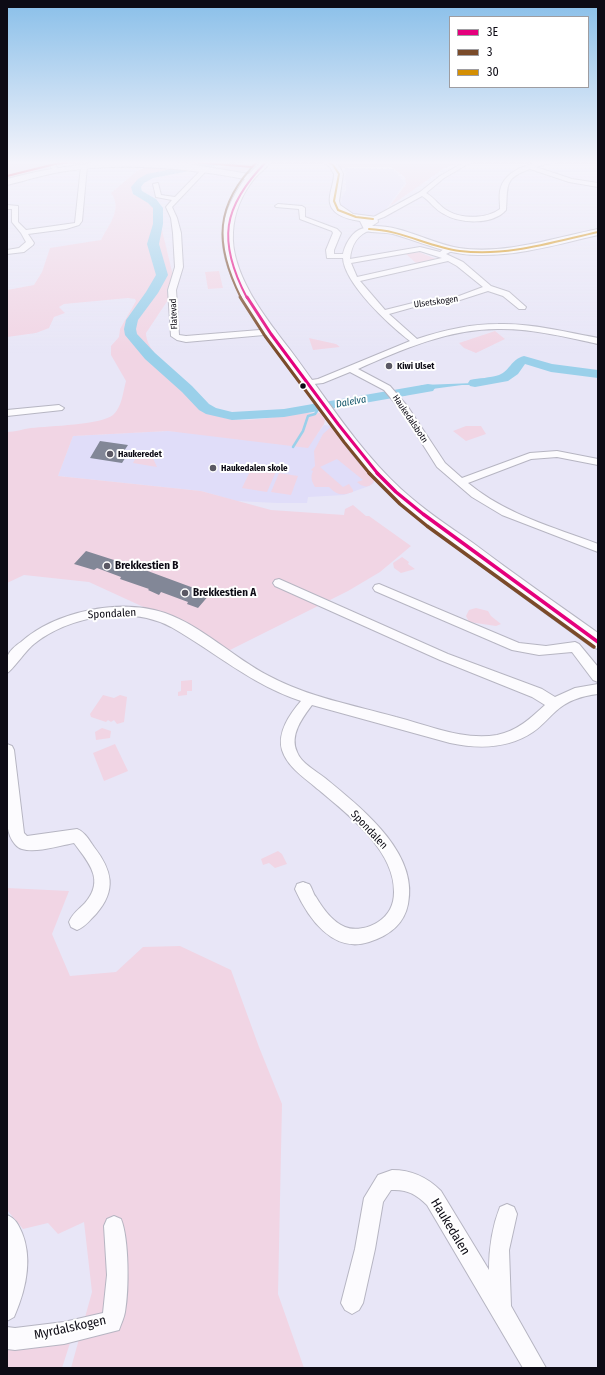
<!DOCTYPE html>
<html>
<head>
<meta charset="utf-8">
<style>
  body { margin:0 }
  #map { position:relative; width:605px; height:1375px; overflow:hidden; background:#e8e6f7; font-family:"Fira Sans Condensed",sans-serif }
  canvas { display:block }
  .frame { position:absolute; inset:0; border:8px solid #0d0b15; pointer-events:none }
  .legend { position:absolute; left:449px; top:16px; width:140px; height:72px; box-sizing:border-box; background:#fff; border:1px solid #9e9da1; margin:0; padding:5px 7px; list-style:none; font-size:12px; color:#0d0b15 }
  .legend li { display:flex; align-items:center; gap:8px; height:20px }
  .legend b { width:20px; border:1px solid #9e9da1 }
</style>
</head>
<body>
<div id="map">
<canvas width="605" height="1375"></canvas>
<div class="frame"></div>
<ul class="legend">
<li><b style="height:5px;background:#e5007d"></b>3E</li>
<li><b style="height:5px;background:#7a4b2a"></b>3</li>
<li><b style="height:5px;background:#d48f03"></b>30</li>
</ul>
</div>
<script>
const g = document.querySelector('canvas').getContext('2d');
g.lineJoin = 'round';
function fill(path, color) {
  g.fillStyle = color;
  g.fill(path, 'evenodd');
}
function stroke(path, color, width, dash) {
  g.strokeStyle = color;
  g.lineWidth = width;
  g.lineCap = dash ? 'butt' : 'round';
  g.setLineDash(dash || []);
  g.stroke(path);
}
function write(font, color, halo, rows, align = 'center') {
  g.font = font + ' "Fira Sans Condensed",sans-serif';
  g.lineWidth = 4;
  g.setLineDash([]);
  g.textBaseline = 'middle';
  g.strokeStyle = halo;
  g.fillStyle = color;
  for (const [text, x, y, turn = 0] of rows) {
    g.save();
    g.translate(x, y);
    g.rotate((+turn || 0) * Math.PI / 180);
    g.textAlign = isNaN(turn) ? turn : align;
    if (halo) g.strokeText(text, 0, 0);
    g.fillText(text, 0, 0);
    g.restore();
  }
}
fill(new Path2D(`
  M345,168L393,169L405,183L387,208L377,215H360L351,213L341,205L342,197L346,190Z
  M324,425L332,426L356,459L374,478V483L369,486L344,495L308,497L307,503H277L236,501L201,491L58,476L73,436L168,431L312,441Z`), '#e0ddf9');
fill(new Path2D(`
  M12,161H49V168L44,171L7,181V163Z
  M250,161H259C249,176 231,172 215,168Z
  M332,161H464L443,169L389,207L406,184L405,177L391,167H347L342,168Z
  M155,167L178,168C165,171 131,174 132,193L157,208L154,229L162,230L176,288L146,333C146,348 163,362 173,373C182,383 189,397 200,406C234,434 281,411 320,413L325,420L324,424L308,448L168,431L73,436L58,476L201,491L271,510L344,515L345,509L353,505L366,516H369L411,546L380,572L348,591L226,652L187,627L89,582L24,575L7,583V432C15,432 23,429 31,428C49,426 101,425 113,415C122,407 123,392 126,381L111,355V346L119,337L120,329L136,301L135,299L128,298L64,304L59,307L65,313L54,317L49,328L36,333L7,337V290L34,285L42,272L50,248L101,240C108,226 123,209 111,193L137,171L144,168ZM165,276L133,326L128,319L150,293L157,279Z
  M419,252L436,259V260L416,263L406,254Z
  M219,271L223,288L208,289L205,272Z
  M495,331L505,339L476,353L464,348L459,343Z
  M309,338L336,344L340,347L313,350Z
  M466,426H481L486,434L466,441L453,431Z
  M331,427L373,478L374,481C370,489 362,487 357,482L363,480L337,459L320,467L343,487L349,484L353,490V492C341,496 337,495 329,487H315C312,482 310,477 313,471L311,470L315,466L314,451L323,434Z
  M138,454L152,456L157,467L133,463Z
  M254,463L278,467L267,492L242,488Z
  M279,473L298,476L291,495L271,492Z
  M402,557L409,562L408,564L415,569L401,573L394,568L393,563Z
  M476,608L488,611L491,616L501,624L496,626L469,622L466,616L469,610Z
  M192,680V691H187V695L178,696V692L181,691V681Z
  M103,695L114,698L120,695L127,697L124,722L117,724L114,720L111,722L108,720L106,722L91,717L90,714Z
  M102,728L111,731L110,738L96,740L95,732Z
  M115,744L128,771L104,781L93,753Z
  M278,851L282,854L287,864L275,868L269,863L263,865L261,859Z
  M7,888L69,891L52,934L70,976L116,972L143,947L180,946L231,970L259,1047L282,1104L278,1294L304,1368H71L92,1292L84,1222L58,1234L48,1223L23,1229L7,1210Z
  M70,1343L62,1368H7V1348L22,1349Z`), '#f1d5e4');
fill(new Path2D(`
  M155,247L166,273V274L157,278L158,274L152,250Z
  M165,275L133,326L134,332H127L128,319L150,293L157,279Z
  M498,377H502L501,379L471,385H462L432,389L403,396L401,392L423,385L474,383Z`), '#9ad0ea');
stroke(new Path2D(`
  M293,447L303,431L308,416L315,414L317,411L316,408`), '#9ad0ea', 2.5);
fill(new Path2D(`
  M211,161H230L225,164L153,178L144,183L141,187L142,191L156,199L163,208V224L159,244L168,275L158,293L138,320L136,329L137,334L155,353L192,386L209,404L216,408L232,412L284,409L428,384L433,385L435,388L433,391L284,417L232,420L206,414L199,410L182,392L145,359L125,335L124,329L126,320L146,292L156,275L147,244L153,224V208L148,203L133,194L131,187L138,179L147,174Z
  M524,356L552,364L598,370V378L551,372L525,364L518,374L508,381L475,387L470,386L468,383L470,380C479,378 490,378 499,375C511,370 510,360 524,356Z`), '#9ad0ea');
fill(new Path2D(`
  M100,441L128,445L124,451L129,452L122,463L90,458Z
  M86,551L145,570L210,594L198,608L187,604L188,602L161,592L159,595L148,590L149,589L120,579L121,577L97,568L94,570L74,564Z`), '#828797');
const street = new Path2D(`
  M51,161H57L56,166L59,170L58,171H54L50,166Z
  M466,161H473L444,178L426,193C435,198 440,207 448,211C462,219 487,219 500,209C500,203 499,197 500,191C504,167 539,160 559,161L536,167L572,179L598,183V187L569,182L530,169C503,178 508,187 506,210C493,225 460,224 444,214C435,210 430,201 422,196L384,217L373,221L370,219L420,192L440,176Z
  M84,164L87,166L82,221L79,225L66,229L28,234L34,243L33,245L24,252L7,254V250L19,248L26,242L21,233L12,222V209H7V205L18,206V222L26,230L75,223L81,166Z
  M203,168L208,169L172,207L177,218L181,233L183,267L176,290L179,335L186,336L272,329L275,330L276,332L275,334L186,342L177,340L171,336L168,290L175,267L173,233L171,218L166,207L172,200L156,197L153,184L158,183L161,195L175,197Z
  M278,204L302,206L305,208V217L337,229L341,233L334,250V254H343C346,241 356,225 371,228V230C358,234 351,245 350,259L420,247L440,252L446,247H452V251L446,254L463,262L491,286L509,292L526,307L525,309H519L503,296L488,291L460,300L414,307L389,314L417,339C444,330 471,324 498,324C532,323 565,332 598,338V344C566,337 534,329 501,329C451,328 403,349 358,369L390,386L408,407L445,463L462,478L530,453L557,451L598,459V465L557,457L531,459L468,483C505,514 553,527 598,544V552L502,515L472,497L437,467L401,410L384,390L350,372L323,383L305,385L303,383L305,381L318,379L410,341C389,325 344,283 343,258H327L326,250L333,233L332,231L300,219L299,209L276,207L275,206ZM420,251L442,258L357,277L351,263ZM448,261L457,266L483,287L459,296L413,303L385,310L360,281Z
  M59,405L64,408L62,410L7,416V410Z
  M279,579L448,654L542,689L555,697L575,688L598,684V694C582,696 568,700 556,711C548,718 542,726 533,732C508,749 479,749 450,743L312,705C303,717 289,735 297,752C301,763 316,771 325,778C360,807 419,852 408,904C404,925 388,936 369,942C333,954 308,918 295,889L297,884L303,882C303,882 308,884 309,884C312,887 313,894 316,897C323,909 333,922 345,927C355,931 369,928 378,922C389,915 394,905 394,892C395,849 344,811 314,786C302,776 287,766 282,750C277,732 290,714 301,701C252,685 215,652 171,627C130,605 69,616 34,644C26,650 12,671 7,673C7,668 6,662 7,658C8,652 16,645 21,642C56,611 120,598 165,613C202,626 234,658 269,676C308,697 353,705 396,717C428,725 463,741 497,735C517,731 531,718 545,705L532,697L440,660L275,586L273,583L275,580Z
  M379,584L519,643L546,646L575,642L579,644L598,667V682L593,680L572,652L539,655L512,650L375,591L373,588L375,585Z
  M7,744L12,746L14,750L24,833L27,836L77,829C85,832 89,840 94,847C112,870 117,890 96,914C90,920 85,927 77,930L71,927L69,922C72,914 79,909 85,903C105,880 89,863 74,843C59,846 36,853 22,849C17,848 12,841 10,836C3,817 7,767 7,744Z
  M392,1170C412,1170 427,1177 441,1191L489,1270C489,1249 492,1227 500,1207L507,1204L514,1207L517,1214L509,1250L511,1306L546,1368H523L427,1205C416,1194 407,1189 391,1190L383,1202L375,1249L363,1303L359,1310L352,1314L345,1310L341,1303L355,1249L364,1198L378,1175Z
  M7,1215C16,1219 18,1224 22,1233C33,1260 25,1292 14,1317L7,1321Z
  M114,1216L121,1219C129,1239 129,1290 125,1312C124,1318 121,1324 119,1330L64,1344L15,1350L7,1349V1327L15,1328L64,1322L103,1313L107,1275L104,1226L107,1219Z`);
const secondary = new Path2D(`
  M128,161L189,164L249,174L262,161H271C267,168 259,173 254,179C242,194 234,213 233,232C230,274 267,320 291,351C326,398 358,449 401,489C423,509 448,526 473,543C514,574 556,603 598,633V649L592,647C548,615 505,584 462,552C438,534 412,516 390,495C355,462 328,421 300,382C273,343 229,294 223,246C220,221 231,198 245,179C186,168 126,162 66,171C46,174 27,180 7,185V179C47,168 86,163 128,161Z
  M322,161C333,161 339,163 343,174L339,201L340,205L353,214L377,217L378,222L372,226C403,225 429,243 459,248C505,255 553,238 598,229V235C559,244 519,256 478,255C447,255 422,242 393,234C383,232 374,233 365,231L360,221C346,219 327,214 330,196C331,188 334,182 334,174L330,167Z`);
stroke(street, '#b6b5c2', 2);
stroke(secondary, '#b6b5c2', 2);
fill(street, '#fcfbfe');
fill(secondary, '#fcfbfe');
stroke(new Path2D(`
  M247,298C217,241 222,207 267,161`), '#e5007d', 2);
stroke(new Path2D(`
  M247,297L271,334L338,424L378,474`), '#e5007d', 3);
stroke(new Path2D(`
  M377,473L396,492L423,514L598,642`), '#e5007d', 3.5);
stroke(new Path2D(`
  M241,298C214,244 214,205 258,161`), '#7a4b2a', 2);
stroke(new Path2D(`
  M240,297L265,336L344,442L370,474`), '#7a4b2a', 3);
stroke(new Path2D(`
  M369,473L400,504L427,526L594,647`), '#7a4b2a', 3.5);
stroke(new Path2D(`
  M326,161L333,165L339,174L334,201L338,210L356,217L373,219
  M369,229C401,230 429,247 460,251C507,257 553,242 598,232`), '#d48f03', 2);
stroke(new Path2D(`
  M181,161L252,167L258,161
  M7,176L55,164L82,161`), '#e4002b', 2);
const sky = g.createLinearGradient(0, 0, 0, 353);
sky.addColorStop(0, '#89bfe9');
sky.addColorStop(0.46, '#f5f4fb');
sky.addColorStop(1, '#f5f4fb00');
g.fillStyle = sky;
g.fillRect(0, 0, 605, 353);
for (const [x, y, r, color] of [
  [389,366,4,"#5a5864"],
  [303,386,3.5,"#0d0b15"],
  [110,454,4,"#5a5864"],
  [213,468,4,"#5a5864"],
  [107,566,4,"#5a5864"],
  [185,593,4,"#5a5864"]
]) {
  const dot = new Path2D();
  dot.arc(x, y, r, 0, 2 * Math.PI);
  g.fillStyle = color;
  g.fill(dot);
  stroke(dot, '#fff', 1.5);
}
write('9px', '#0d0b15', '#fff', [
  ["Ulsetskogen",436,302,-8],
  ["Flatevad",174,314,-93],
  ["Haukedalsbotn",410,419,56]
]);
write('bold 9px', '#0d0b15', '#fff', [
  ["Kiwi Ulset",397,366],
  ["Haukeredet",118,454],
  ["Haukedalen skole",221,468]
], 'left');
write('italic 10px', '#084e63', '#fff', [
  ["Dalelva",351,402,-10]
]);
write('bold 11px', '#0d0b15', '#fff', [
  ["Brekkestien B",115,566],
  ["Brekkestien A",193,593]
], 'left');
write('11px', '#0d0b15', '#fff', [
  ["Spondalen",112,614,-3],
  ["Spondalen",369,830,47]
]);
write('13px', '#0d0b15', '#fff', [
  ["Haukedalen",450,1227,59],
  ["Myrdalskogen",70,1328,-12]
]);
</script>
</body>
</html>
